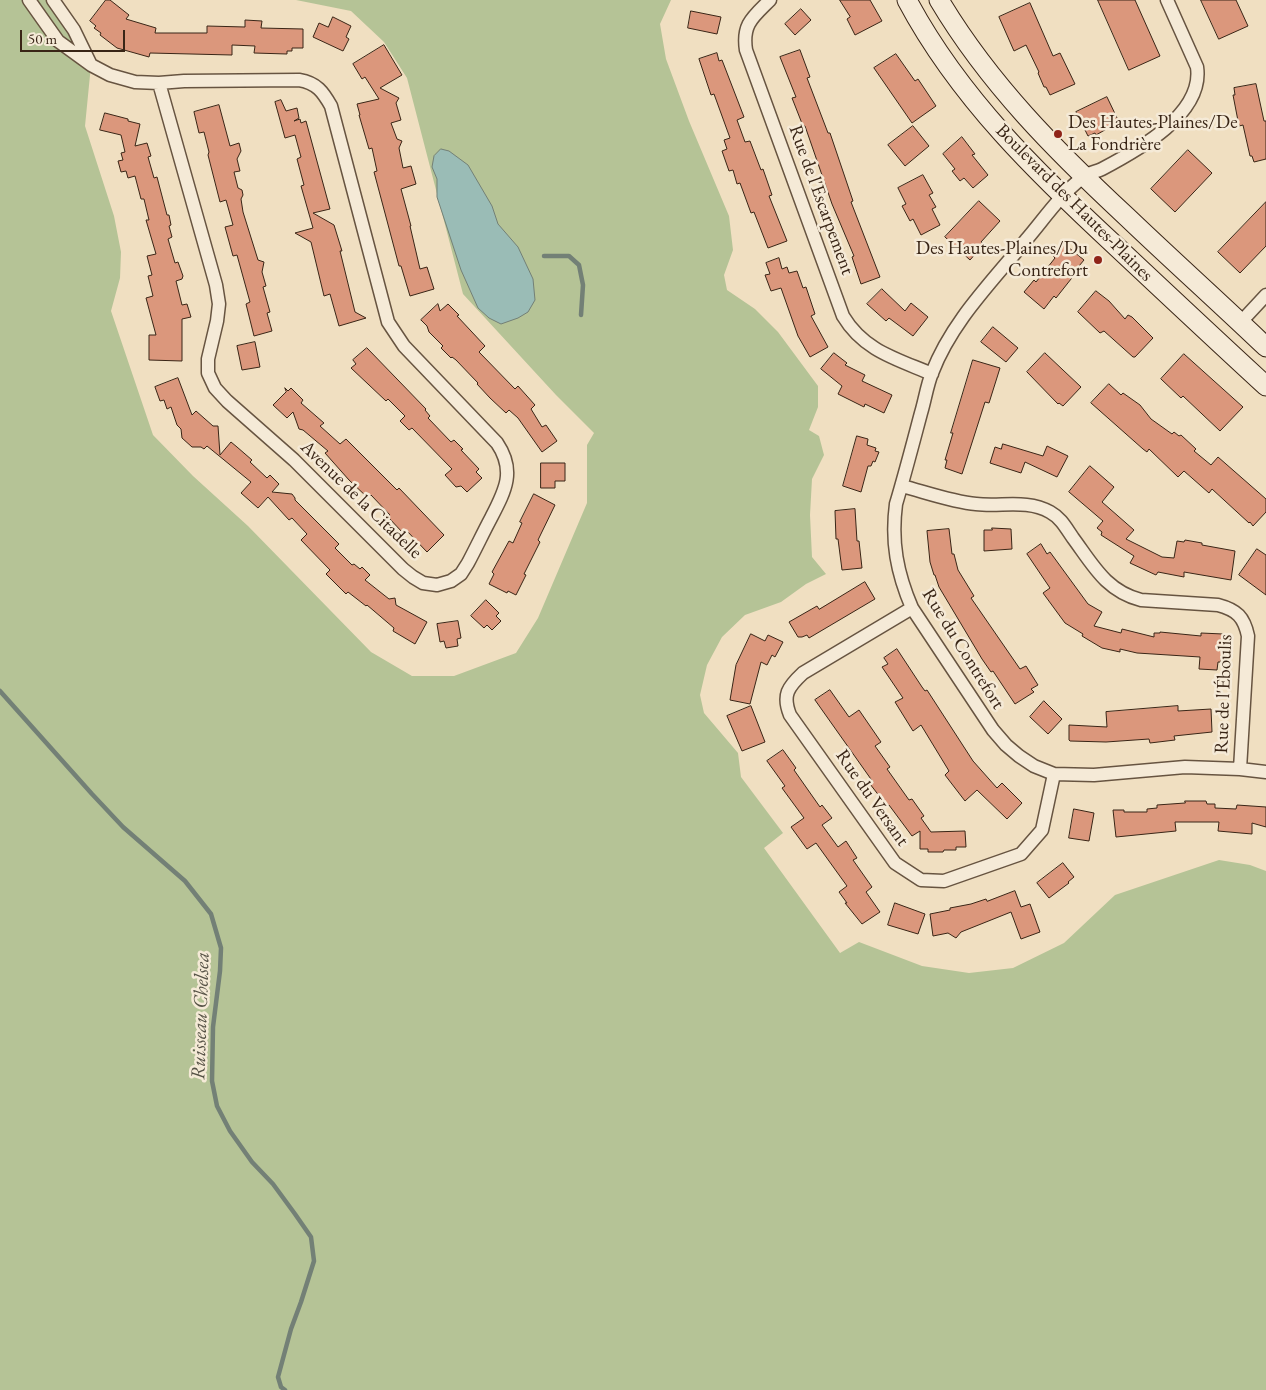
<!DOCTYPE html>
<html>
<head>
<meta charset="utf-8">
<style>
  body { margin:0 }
  #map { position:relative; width:1266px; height:1390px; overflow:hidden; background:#f0dfc1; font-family:"EB Garamond",serif }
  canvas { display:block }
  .scale { position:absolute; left:20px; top:30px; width:105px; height:22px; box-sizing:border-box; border:2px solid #392516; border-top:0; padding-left:6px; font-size:15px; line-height:18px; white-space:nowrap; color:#392516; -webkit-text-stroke:4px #f5ead7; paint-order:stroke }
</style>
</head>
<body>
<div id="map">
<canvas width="1266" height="1390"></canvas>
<div class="scale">50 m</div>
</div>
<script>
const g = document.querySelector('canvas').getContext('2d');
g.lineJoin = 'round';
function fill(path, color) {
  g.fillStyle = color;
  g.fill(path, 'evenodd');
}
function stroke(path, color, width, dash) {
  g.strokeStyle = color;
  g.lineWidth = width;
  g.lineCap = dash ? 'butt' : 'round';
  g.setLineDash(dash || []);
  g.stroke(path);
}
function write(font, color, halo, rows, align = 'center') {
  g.font = font + ' "EB Garamond",serif';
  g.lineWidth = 5;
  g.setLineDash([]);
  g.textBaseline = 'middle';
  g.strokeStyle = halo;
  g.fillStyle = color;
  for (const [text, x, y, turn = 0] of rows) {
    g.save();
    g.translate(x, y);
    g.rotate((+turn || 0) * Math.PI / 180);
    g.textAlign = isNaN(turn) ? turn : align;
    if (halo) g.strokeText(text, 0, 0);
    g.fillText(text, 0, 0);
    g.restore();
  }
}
fill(new Path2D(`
  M0,0H53L91,65L85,126L114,216L121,252L120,278L111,311L153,435L193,476L248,526L371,652L412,676H454L516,653L538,618L587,503V445L594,433L556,395L463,294L407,78L384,42L351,11L296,0H671L660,24L666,59L689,121L729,216L733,250L724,275L727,290L755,309L778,332L818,386V407L809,430L819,436L824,455L812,479L810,515L812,557L826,574L806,584L781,602L745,615L722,637L707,665L700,695L704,713L738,753L741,777L783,833L764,848L840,953L859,942L922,966L969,973L1013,968L1064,943L1115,895L1219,860L1250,865L1266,871V1390H0Z`), '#b5c396');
const water = new Path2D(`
  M441,149L449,151L468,165L492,206L498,224L518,247L533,279L535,300L528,312L518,318L501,324L489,318L478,308L461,270L437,197V179L432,167L434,156Z`);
fill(water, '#9abcb6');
stroke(water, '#738076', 1);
stroke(new Path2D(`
  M544,256H569L579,265L583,285L581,315
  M0,691L92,794L123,827L185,881L211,914L221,948L220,971L213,1027L212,1081L217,1106L230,1131L252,1162L273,1184L295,1214L311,1237L314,1261L301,1302L291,1329L278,1377L281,1387L285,1390`), '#738076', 4.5);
const building = new Path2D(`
  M106,0H110L129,15L126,19L156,28L155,33H207V26L245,27V20L262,21L261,28L303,29V48H292V51H287V54L254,53L255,46L232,45V55L150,53L149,57L117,48L100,35L101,33L94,28L96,26L90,21Z
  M840,0H870L882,21L855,35L847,19L850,17Z
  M1098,0H1135L1160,56L1129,70Z
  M1201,0H1236L1248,26L1219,39Z
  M1030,3L1053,56L1060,53L1075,84L1050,95L1046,87H1044L1038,73L1039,72L1026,45L1014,51L999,17Z
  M801,9L811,20L795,35L785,24Z
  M691,11L721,17L717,34L688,28Z
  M333,17L351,26L346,37L349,39L343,51L313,37L319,23L328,27Z
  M384,45L402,75L380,88L399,98L396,103L401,120L391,123L397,139L402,141L399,148L403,168L411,166L416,184L401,189L411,226H410L420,269L427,267L434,289L410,296L401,266H399L386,217L374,172L377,171L372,148L369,149L359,115H360L357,104L379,99L365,77L362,79L353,64Z
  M800,50L810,77L807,78L828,133H830L853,201L851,202L880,277L861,284L852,257L854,256L832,204L805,126H803L792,98L796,97L780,57Z
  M717,53L719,61L722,60L744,117L737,120L745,142L750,141L761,170L763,169L772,195L769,196L787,241L768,248L754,212L751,213L740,183L737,184L733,170L729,171L722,151L727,149L724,140L730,138L714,94L711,95L699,59Z
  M896,54L915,81L918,79L936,106L912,123L874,68Z
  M1256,84L1264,121H1266V159L1254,162L1252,156H1250L1243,125L1239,126L1233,95H1235L1234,88Z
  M1107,97L1119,122L1096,135L1095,133L1088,136L1076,112Z
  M281,100L286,111L297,108L299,118L294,121L300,119L301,123L306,121L330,209L313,213L334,225L342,251H340L355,312L366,318L339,326L330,294L324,296L311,242L295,233L313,228L301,186L304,185L297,159L301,157L295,135L285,138L275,102Z
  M219,105L230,146L239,143L241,151L237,159L240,171L234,172L238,188L242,190L243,195L241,199L243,212L258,260L264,262L262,272L266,286L263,287L270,312L267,313L272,331L254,336L246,304L250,302L237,255L233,256L225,227L233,225L226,200L220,202L208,155L209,152L204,132L199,133L194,112Z
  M105,113L128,119V121L140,124L135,146L147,143L151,156L148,157L154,178L157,177L167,215H169L171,225L169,226L172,237L168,239L175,263L178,262L183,276L182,279L176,281L182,305L187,304L191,317L182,319V361L149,360V335H156L146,298L153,296L148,276L152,275L147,256L156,254L146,220H149L144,199H141L135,176L128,178L126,171L121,172L118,161L123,160L121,153L125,152L121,135L100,130Z
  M913,126L929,146L905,166L888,145Z
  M962,137L975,154L972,155L988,175L973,188L964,178L960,181L952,171L955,169L943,154Z
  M1188,150L1212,173L1175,212L1151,189Z
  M923,175L933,193L929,195L936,207L932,209L940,225L921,235L913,219L910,221L902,206L906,204L898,188Z
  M979,201L1000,221L981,242L984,244L970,260L945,237Z
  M1266,202V246L1240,273L1218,252Z
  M1063,243L1084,260L1074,272L1075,274L1056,298L1054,296L1044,309L1024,292L1034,280L1036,282L1055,258L1053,256Z
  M779,258L782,269L787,267L789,273L797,271L803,288L806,287L815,314L811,316L828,347L810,357L798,336L781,288L771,291L765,275L770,274L766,263Z
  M882,289L905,311L911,303L928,317L913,336L889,318L886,321L867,304Z
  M1096,291L1109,301L1125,319L1128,315L1132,317L1153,338L1135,357H1133L1104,331L1100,333L1078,312Z
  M438,304L440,311L448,304L459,315L457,316L485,346L479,352L515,389L518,386L535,405L531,409L542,427L546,425L557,441L542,452L518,418L509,410L506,413L490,398L477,384L478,383L456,360L452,357L451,358L441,348L443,346L429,332L427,326L421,320Z
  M993,327L1018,348L1006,362L981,342Z
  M255,342L260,367L242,370L237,346Z
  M367,348L426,409L425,410L430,416L428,418L451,442L454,440L463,449L461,450L479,469L476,472L482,478L467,492L461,486L456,487L445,475L452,469L412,428L409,430L400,421L405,416L388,399L386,401L351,368L356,364L353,360Z
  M834,353L847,363L845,365L865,375L862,381L892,395L884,413L865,404L864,407L838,394L842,386L821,369Z
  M1045,353L1081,387L1063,406L1059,403L1058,404L1027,372Z
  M1184,354L1243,407L1220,431L1183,396L1181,398L1161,379Z
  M973,360L1000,368L989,403L985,402L962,474L945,468L947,460H945L953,433H951Z
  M178,378L192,415L196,411L213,426H218L220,455L231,442L237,447L252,460L250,462L267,478L270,475L279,484L272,492L292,494L295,498V500L339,544L335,548L352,565L354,564L360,569L362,567L370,575L365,580L389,599L395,598L396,605L427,622L415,644L393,631L394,628L367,605L366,606L348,592L346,594L326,574L330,570L301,540L307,534L292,518L289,520L268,497L258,508L241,493L251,482L207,446L204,449L201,447H192L182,438L181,429L177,425L171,407L167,409L164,400L160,401L155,387Z
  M1109,384L1121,395L1123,393L1140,405L1151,419L1172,434L1174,432L1179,436L1181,435L1196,449L1194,451L1211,465L1218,457L1266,499V512L1253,526L1250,522L1249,523L1212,489L1209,493L1184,471L1178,477L1149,449L1147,452L1143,449L1091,403Z
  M285,388L288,391L291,388L303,400L301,403L324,423L320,426L340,444L346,439L397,490L399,488L444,535L427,552L406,530L403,533L388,517L390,515L371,495L368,498L349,480L325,453L328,451L303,430L299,429L293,412L287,418L273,405L286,392Z
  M857,436L868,439L867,445L876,448L875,451L879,452L875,462L873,461L871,466H868L861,492L843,486Z
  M1003,444L1043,456L1047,446L1068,456L1057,477L1025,462L1021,473L990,463L995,447L1001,449Z
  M541,463H565V481H555V488H541Z
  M1090,466L1114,487L1102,502L1134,530L1126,539L1162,557L1174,558L1177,541L1184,542L1185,540L1202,543V545L1235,551L1231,580L1184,572V577L1158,572L1156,575L1130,563L1134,556L1101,535L1102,532L1097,528L1103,521L1069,492Z
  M534,494L555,505L538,540L540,542L524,574L526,575L516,595L508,591L507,593L489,584L494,574L492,572L509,541L513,543L522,523L520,522Z
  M855,509L857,541H859L862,568L842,570L838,539H836L835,511Z
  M992,528L1011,529L1012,549L984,551V530H992Z
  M949,529L952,554H954L958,570L974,596L971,598L1020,669L1026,666L1038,685L1031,689L1034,692L1015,704L993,671L991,672L982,659L939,587L935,575H934L930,562L927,531Z
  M1041,544L1047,554L1050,552L1088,604L1102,612L1094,626L1121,633L1122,629L1154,637V633H1160V632L1201,636V633L1223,634L1221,662H1218L1217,670L1199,669L1200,657L1137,653L1120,649V652L1102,648L1082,636L1083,634L1065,623L1043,593L1050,588L1027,554Z
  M1257,549L1266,555V595L1239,575Z
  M865,582L875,599L809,638L807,635L802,637H798L789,622L817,606L819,609Z
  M486,600L499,613L496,616L501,621L492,630L487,625L484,628L471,616Z
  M458,621L461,638L457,639L458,646L446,648L444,641L440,642L437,624Z
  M751,634L765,641L768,635L783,642L775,657L772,655L767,665L761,662L750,704L730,700L736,665Z
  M897,649L922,687L925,691L927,690L973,761L997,788L1002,783L1022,803L1007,819L977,790L965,801L945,775L949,771L921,725L913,731L895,702L903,698L882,667L888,664L884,658Z
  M830,690L849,717L859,710L881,742L875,746L890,767L887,769L909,800L912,799L924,816L921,818L931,832L965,831L966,847H956V850H944L943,852H928V849H920V831L912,836L889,805L887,806L870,784L873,782L815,700Z
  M1044,701L1062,719L1048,734L1030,717Z
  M751,706L765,742L742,751L727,716Z
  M1178,706V711L1211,709L1212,732L1174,736L1175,740L1150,743L1149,739L1106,742L1070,741L1069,740V725L1107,727L1106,712Z
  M783,750L796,768L794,770L820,807L822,805L832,818L822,825L838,847L846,841L857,858L853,860L872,887L866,892L880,912L862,924L845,903H847L839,892L847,886L816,843L807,849L791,827L804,818L782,788L785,786L767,761Z
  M1185,801H1206L1207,804H1215V808L1236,809L1237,805L1266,807V827L1252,823V834L1218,831L1219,822H1175L1176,831L1116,837L1113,810H1124V812H1147V809L1157,808V805L1185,803Z
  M1074,809L1094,813L1089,841L1069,838Z
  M1063,863L1074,877L1068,882L1069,883L1049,898L1037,883Z
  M1015,891L1021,907L1030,904L1040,932L1021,939L1011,912L961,932L956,938L948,933L933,936L930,914L950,910V908L971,904L986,899L987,901Z
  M895,903L925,914L918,934L888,925Z`);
fill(building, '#db977c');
stroke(building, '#392516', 1);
const street = new Path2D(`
  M29,0L58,41L91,65L110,75L135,82L159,83L216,285L219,304L217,321L208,359V373L215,388L227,401L294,460L403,569L413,577L423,583L437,585L451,581L461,574L468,563C476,548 483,533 491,518C505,491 516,471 497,443L404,346L388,322L331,106C323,92 317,83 299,80L184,81L159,83
  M53,0L74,30L90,63
  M770,0C753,17 742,24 746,50L843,316C864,351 897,359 932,374
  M1167,0L1197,67C1204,114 1138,150 1102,169C1096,172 1087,173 1082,178C1060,195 1044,219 1026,240C992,282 952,321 932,373C927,385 925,400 921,413C913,443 905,474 896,504C891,542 897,573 912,608L993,730L1006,745L1019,756L1034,766L1054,774L1094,775L1185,767L1240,769L1266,772
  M1240,323L1266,295
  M902,486C925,492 953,502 976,504C1001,507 1027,499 1050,512C1061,518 1066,528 1073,538C1093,565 1106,591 1141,600L1218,605C1237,610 1244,617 1248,636L1240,769
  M912,608L803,673C788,687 782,695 790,715L895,863L921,880L944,881L1021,854L1042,830L1054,774`);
const secondary = new Path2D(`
  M907,0C959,98 1039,175 1119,249C1168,295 1217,341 1266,386
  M939,0C989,84 1056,151 1127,217C1173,261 1220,303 1266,347`);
stroke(street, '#675441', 15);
stroke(secondary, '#392516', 21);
stroke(street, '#f5ead7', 12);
stroke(secondary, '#f5ead7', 19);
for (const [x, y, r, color] of [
  [1058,134,5,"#8f2418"],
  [1098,260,5,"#8f2418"]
]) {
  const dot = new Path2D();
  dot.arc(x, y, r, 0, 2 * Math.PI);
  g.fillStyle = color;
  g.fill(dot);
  stroke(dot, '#f5ead7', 2);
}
write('19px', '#392516', '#f5ead7', [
  ["Des Hautes-Plaines/De",1068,123],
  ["La Fondrière",1068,145],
  ["Des Hautes-Plaines/Du",1088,249,"right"],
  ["Contrefort",1088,271,"right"]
], 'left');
write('19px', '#392516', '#f5ead7', [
  ["Rue de l'Escarpement",821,200,70],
  ["Boulevard des Hautes-Plaines",1074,203,45],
  ["Avenue de la Citadelle",361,500,44],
  ["Rue du Contrefort",963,649,58],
  ["Rue de l'Éboulis",1224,694,-88],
  ["Rue du Versant",872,798,55]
]);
write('italic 20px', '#565246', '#f5ead7', [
  ["Ruisseau Chelsea",201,1016,-88]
]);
</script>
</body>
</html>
